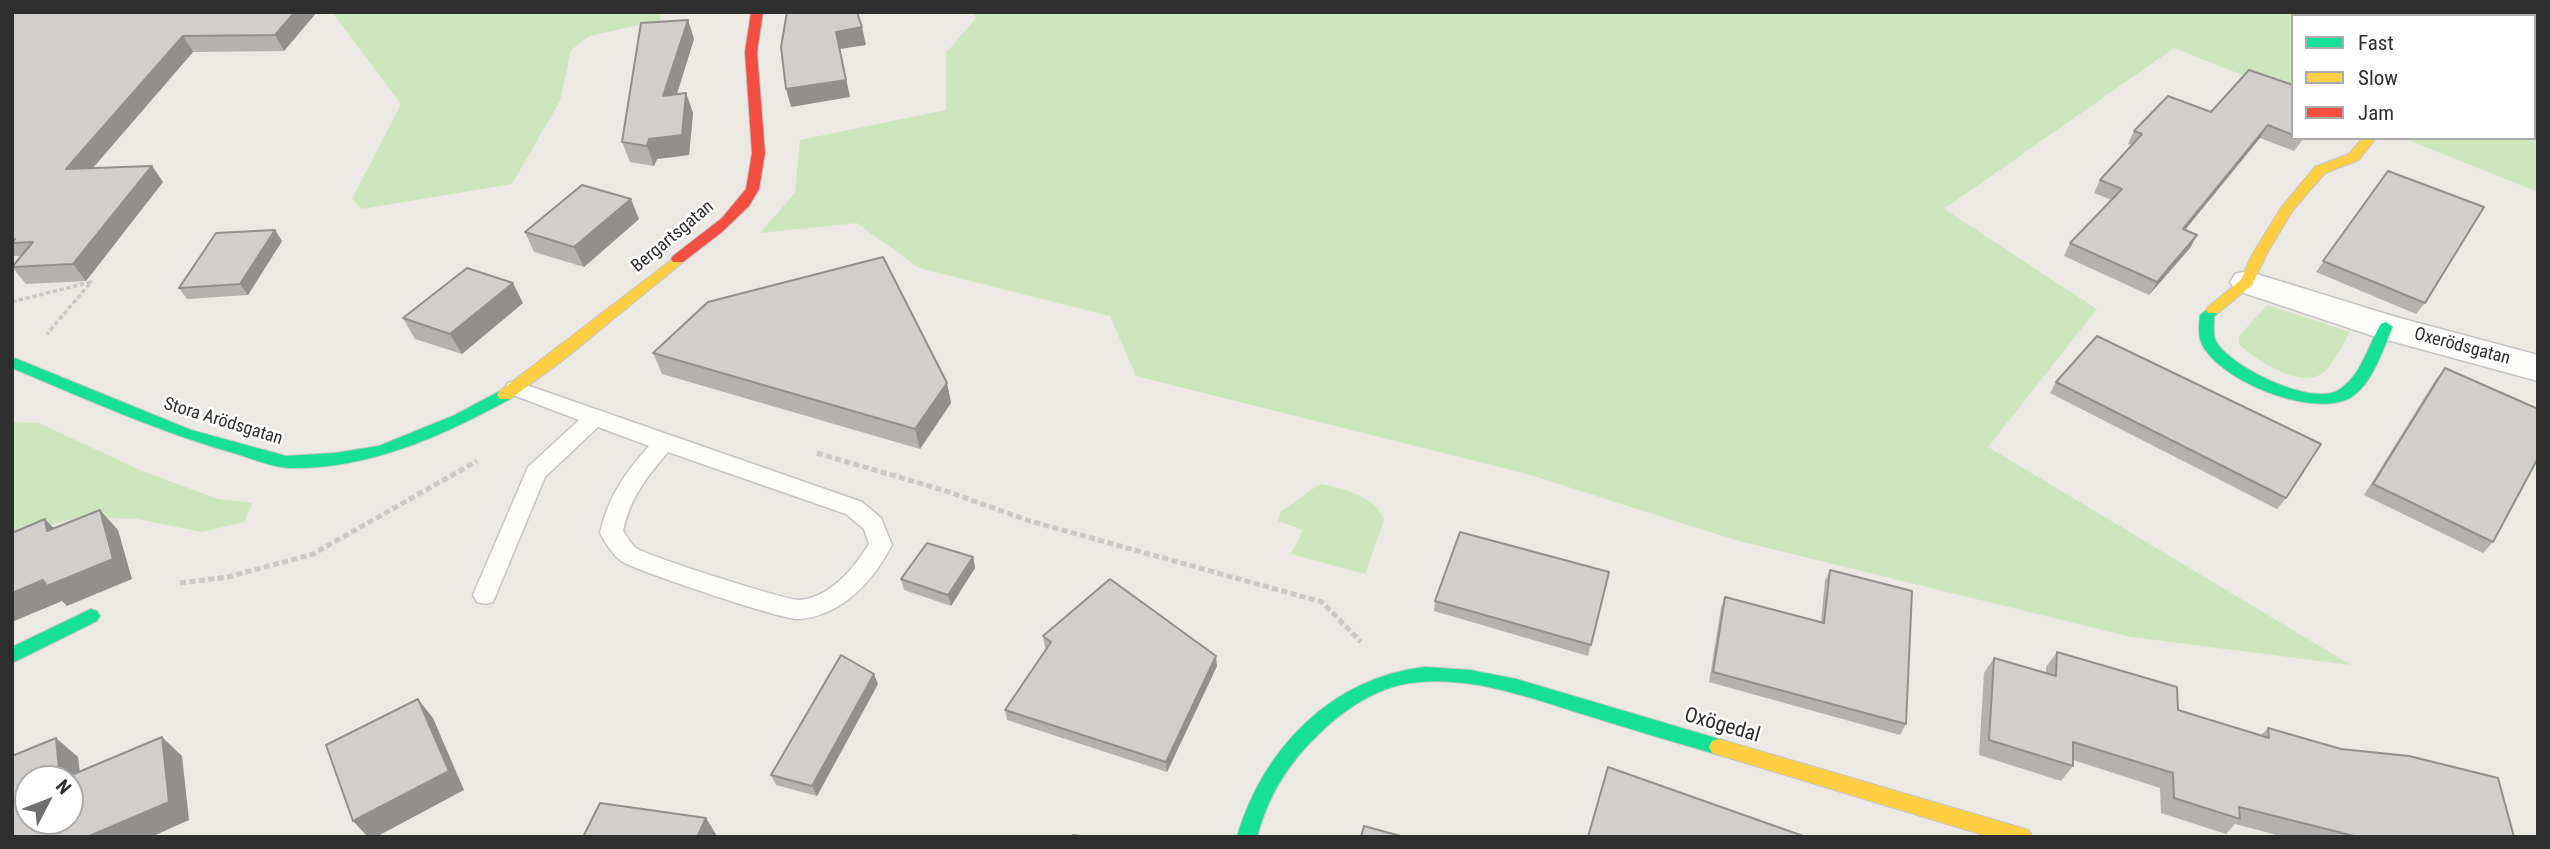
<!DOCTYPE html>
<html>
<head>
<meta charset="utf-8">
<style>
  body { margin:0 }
  #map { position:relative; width:2550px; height:849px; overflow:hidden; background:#ece8e4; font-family:"Roboto Condensed",sans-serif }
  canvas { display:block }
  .frame { position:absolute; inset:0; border:14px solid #2e2e2e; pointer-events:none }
  .legend { position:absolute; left:2291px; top:14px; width:245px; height:126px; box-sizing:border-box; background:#fff; border:2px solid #ababab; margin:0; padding:9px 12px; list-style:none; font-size:21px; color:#2e2e2e }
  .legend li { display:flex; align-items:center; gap:14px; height:35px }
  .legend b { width:35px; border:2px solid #ababab }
  .north { position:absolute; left:14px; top:765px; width:70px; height:70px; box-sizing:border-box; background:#fff; border:2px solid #ababab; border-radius:50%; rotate:48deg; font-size:19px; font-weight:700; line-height:28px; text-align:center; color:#2e2e2e }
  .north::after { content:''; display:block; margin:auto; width:24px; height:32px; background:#706f6e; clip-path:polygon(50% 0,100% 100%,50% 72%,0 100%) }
</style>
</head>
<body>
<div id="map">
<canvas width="2550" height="849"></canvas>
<div class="frame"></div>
<ul class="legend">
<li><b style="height:9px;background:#16e098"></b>Fast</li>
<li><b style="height:9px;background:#ffcf43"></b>Slow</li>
<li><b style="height:9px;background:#f24e42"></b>Jam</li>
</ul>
<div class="north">N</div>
</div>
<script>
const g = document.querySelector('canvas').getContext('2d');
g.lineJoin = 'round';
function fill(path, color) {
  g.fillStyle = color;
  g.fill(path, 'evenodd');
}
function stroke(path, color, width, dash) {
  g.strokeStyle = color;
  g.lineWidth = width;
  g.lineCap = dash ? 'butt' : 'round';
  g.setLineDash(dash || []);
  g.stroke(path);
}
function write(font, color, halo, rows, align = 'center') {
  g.font = font + ' "Roboto Condensed",sans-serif';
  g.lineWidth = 5;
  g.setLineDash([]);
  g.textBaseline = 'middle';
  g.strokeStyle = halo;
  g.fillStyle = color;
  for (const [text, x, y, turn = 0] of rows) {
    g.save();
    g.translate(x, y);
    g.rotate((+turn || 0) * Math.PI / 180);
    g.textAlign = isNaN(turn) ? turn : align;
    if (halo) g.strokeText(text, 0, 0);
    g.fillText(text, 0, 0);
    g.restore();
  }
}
fill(new Path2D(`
  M332,12H659L661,20L590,36L571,50L560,101L512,184L362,209L352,199L401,104Z
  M973,12H2538V192L2403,138H2534V16H2293V95L2174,48L1944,209L2097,309L1988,447L2351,665L2131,637L1735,540L1527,474L1136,376L1110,316L919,268L857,223L760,233L795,193L800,140L946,110V53L976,18Z
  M2267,305L2350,332C2343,344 2336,359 2326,370C2305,393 2255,360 2239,344V336Z
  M12,422L39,423L142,471L218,499L252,503L244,522L202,532L137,519L80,517L12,535Z
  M1320,484C1341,488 1377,496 1384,520L1365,574L1291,554L1303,530L1278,521L1280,512Z`), '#cee6be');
const lane = new Path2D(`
  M515,381L862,502L881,518L892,545C873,581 843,615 800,619C784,621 641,572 623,562C614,557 605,542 600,533C608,497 625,473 649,446L598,427L545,477L493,602L485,604L477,602L473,595L528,467L579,420L508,393L505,388L508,383ZM668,452L846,514L864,529L869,544C854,568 831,597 800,600C788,601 647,556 636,548C631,544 627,536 623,531C630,498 646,478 668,452Z`);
const street = new Path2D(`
  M2247,271L2396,317L2538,355V381L2373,336L2235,290L2230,282L2235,274Z`);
const fast = new Path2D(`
  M2213,305L2220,310L2214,317C2214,325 2212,336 2217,343C2233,368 2309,405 2337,391C2361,378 2368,345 2381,324L2386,322L2393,327C2382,350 2372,387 2348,399C2310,417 2217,380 2201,342C2198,333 2199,324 2200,315Z
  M12,357L191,430L286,456L335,453L379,446L455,415L500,391L505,390L513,395L510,399C442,436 368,470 288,468C272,467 253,459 237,454C159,432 86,399 12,368Z
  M91,609L97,611L100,616L97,621L12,663V647Z
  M1425,667L1470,670L1516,679L1719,739L1726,741L1729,747L1726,753L1719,755C1677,743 1634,730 1592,717C1533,699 1463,671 1400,685C1370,692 1341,712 1319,734C1288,763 1268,796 1257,837H1237C1263,749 1331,678 1425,667Z`);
const slow = new Path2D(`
  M2363,138H2376L2359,160L2325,173L2293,210L2266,255L2252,285L2218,313H2208L2206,310L2208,307L2241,280L2252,255L2281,208L2315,167L2349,154Z
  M678,255L685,259L683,262L562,361L510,399H500L497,395L500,391Z
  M1719,739L2022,828L2029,830L2032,837H1990L1719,755L1712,753L1709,747L1712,741Z`);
const jam = new Path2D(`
  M751,12H763L757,52L765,153L759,189L749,206L722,232L683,262H673L671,259L673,256L722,218L746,189L752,153L745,52Z`);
stroke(lane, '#c5c4c5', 3);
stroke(street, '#c5c4c5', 3);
stroke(fast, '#c5c4c5', 2);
stroke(slow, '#c5c4c5', 2);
stroke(jam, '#c5c4c5', 2);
stroke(new Path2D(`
  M12,302L91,282L47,334`), '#c9c9c8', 3.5, [4.5, 2.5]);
stroke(new Path2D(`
  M817,453L946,491L1030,521L1322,602L1361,642
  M180,583L228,577L313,554L477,461`), '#c9c9c8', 5, [6, 3.5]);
fill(lane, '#fcfcfb');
fill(street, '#fcfcfb');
fill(fast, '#16e098');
fill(slow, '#ffcf43');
fill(jam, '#f24e42');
fill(new Path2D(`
  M12,12H317L284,51L193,52L93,168L152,166L163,182L86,281L26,284L12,267L22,256H12Z
  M688,20L694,39L677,94L686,93L693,113L689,155L657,159L654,166L630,162L622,142Z
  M2293,85V138H2304L2294,151L2260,138L2185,230L2197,235L2190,248L2149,295L2064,256L2070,243L2112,200L2094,193L2100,180L2132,145L2128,144L2134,131L2211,112Z
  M2388,171L2425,303L2416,314L2316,272Z
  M639,219L584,267L534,252L525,232Z
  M275,230L282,241L248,295L187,299L179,288Z
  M523,303L462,354L415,339L403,318Z
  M653,353L947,383L951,403L920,449L662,374Z
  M2445,368L2493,542L2483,553L2364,495L2436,379Z
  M2056,382L2286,498L2277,509L2050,393Z
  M973,557L975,568L951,606L904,590L901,579Z
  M1830,570L1906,724L1900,735L1709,682L1721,608L1725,597L1821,622L1825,581Z
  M1609,572L1588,656L1434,611L1435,601Z
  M1043,636L1217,666L1167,772L1007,720L1005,710L1047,648L1045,647Z
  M2057,652L2178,710L2261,735L2268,728L2514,837H2284L2235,824L2226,834L2161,813L2160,788L2073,760V766L2061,781L1979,755L1984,673L1994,658L2046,673V667Z
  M878,684L817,796L776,785L771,775Z`), '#b4b1af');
fill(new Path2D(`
  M295,12H317L284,51L275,35Z
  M688,20L694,39L670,116L663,96Z
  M862,27L866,45L840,49L850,97L791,107L786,89L836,32Z
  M183,36L193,52L78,185L66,169Z
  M686,93L693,113L689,155L657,159L654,166L647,146L649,139Z
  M2268,125L2260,138L2175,242L2183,229Z
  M152,166L163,182L86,281L73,264Z
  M631,199L639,219L584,267L574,247Z
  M275,230L282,241L248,295L240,284Z
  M2197,235L2190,248L2149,295L2157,282Z
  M513,283L523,303L462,354L450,334Z
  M947,383L951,403L920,449L915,429Z
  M100,510L118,530L132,579L67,606L62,601L12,622V593Z
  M45,519L64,539L47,531Z
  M973,557L975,568L951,606L948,595Z
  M1216,656L1217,666L1167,772L1166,762Z
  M874,674L878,684L817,796L812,786Z
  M418,699L433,718L464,790L376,837H368L353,821Z
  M162,737L182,756L189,820L151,837H87Z
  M56,738L78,757L83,798L60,779Z
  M706,818L717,836L716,837H697Z`), '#92908e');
const building = new Path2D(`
  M12,12H295L275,35L183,36L66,169L152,166L73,264L12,267L33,242L12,243L15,239H12Z
  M787,12H857L862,27L836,32L846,80L786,89L781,47Z
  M688,20L663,96L686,93L682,135L649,139L647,146L622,142L641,23Z
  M2249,70L2293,85V135L2268,125L2183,229L2197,235L2157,282L2070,243L2122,189L2100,180L2142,134L2134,131L2168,96L2211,112Z
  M2388,171L2484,207L2425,303L2323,261Z
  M582,185L631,199L574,247L525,232Z
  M275,230L240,284L179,288L216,233Z
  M883,257L947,383L915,429L653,353L708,302Z
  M467,268L513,283L450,334L403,318Z
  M2097,336L2321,444L2286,498L2056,382Z
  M2445,368L2538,409V458L2493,542L2373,484Z
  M100,510L113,559L47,586L43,580L12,593V533L45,519L47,531Z
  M1460,532L1609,572L1591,645L1435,601Z
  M927,543L973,557L948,595L901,579Z
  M1830,570L1912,591L1906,724L1713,672L1725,597L1824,623Z
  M1110,579L1216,656L1166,762L1005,710L1051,642L1043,636Z
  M2057,652L2177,687L2178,710L2269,738L2268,728L2341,749L2409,756L2498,778L2514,837H2358L2239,807L2240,819L2174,798L2173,773L2073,742V766L1989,740L1994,658L2056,676Z
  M841,655L874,674L812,786L771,775Z
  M418,699L449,771L353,821L326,745Z
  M162,737L169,802L87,837H12V756L56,738L60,779H28V821H70V779H62Z
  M1608,767L1806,837H1588Z
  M600,803L706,818L697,837H583Z
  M1364,826L1404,837H1361Z
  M1073,835L1087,837H1072Z`);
fill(building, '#d1cecb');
stroke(building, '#92908e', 2);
write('18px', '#2e2e2e', '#fff', [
  ["Bergartsgatan",673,237,-40],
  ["Oxerödsgatan",2462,347,15],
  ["Stora Arödsgatan",223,422,17]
]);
write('21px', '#2e2e2e', '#fff', [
  ["Oxögedal",1722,726,16]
]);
</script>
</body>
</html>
